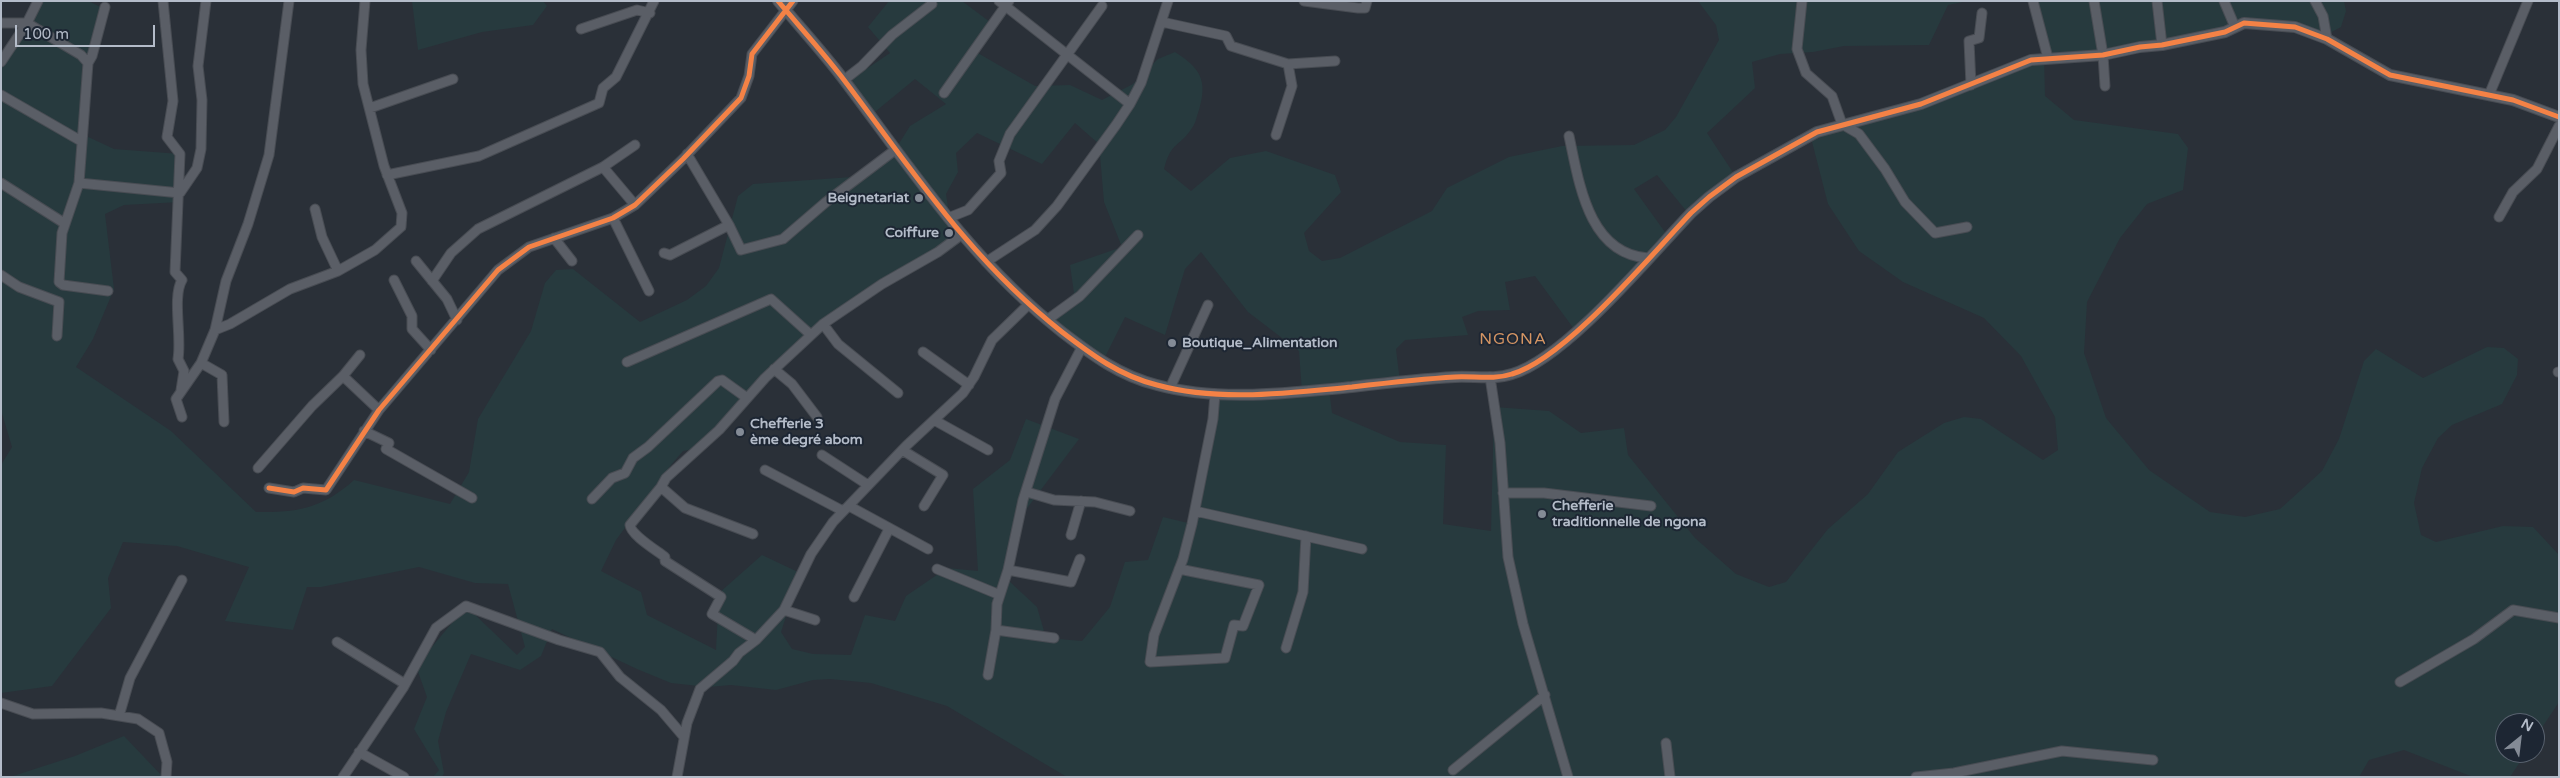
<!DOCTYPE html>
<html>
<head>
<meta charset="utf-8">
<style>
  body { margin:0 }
  #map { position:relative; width:2560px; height:778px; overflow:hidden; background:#2a3038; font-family:"Varela Round",sans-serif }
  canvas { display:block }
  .frame { position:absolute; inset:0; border:2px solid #b4bcc9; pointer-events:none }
  .north { position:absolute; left:2495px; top:713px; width:50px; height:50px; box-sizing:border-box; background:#1d2633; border:1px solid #59626f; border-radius:50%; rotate:29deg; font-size:14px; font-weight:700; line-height:20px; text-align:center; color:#b4bcc9 }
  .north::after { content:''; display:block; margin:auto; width:18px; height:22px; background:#848b96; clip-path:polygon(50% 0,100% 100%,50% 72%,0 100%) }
  .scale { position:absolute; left:15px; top:25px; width:140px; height:22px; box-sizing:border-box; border:2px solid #b4bcc9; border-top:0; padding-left:6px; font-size:15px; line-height:18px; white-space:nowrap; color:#b4bcc9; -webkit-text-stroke:4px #1d2633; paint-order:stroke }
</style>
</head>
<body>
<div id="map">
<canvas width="2560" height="778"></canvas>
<div class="frame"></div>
<div class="north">N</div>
<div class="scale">100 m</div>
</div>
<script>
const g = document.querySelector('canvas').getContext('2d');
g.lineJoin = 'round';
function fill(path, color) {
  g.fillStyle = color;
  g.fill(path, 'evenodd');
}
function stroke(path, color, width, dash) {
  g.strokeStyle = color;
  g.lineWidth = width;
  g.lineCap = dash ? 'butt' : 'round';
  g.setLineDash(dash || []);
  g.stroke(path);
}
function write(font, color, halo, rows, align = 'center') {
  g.font = font + ' "Varela Round",sans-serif';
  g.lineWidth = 4;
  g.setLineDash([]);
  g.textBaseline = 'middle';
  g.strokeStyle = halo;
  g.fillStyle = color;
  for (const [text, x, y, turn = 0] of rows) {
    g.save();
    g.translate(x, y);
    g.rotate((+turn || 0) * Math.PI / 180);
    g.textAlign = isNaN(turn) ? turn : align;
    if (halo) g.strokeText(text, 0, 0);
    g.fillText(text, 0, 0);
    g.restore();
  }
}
fill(new Path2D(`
  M37,1H88L105,9L93,56L84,135L114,149L180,154V202L124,205L105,214L114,289L93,339L76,367L171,431L256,512C297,513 323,508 354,480L450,504L469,472L478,419L531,331L545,283L556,270L573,269L640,322L687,300L706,286L719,268L738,196L753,184L852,177L895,150L910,126L946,104L915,79L870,116L846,83L890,53L868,27L889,1H962L994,25L976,52L1035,86L1070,85L1102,100L1133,84L1158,59L1175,52C1200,68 1208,80 1199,110C1197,115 1196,123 1192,128C1180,147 1171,141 1164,169L1191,191L1230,158L1266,151L1335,175L1341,192L1304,233L1309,251L1322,261L1340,258L1432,211L1447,188L1509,157L1562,146L1634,145L1665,130L1676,117L1719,40L1716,25L1698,1H1968L1948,5L1929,45L1844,46L1813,52L1780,54L1752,62L1755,88L1707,133L1736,177L1692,218L1657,175L1634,189L1670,239L1574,329L1535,276L1505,282L1510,310L1478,311L1462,317L1468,335L1405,340L1396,349L1400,382L1329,389L1332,413L1400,442L1446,445L1443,524L1491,531L1494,407L1549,411L1581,433L1624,428L1628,455L1695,538L1736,574L1769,587L1786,582L1828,529L1868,494L1898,452L1944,423L1964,417L1981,419L2043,460L2058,450L2055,417L2021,356L1984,318L1903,282L1859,251L1828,204L1809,130L1912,104L2044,55L2030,1H2344L2346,11L2341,27L2326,35L2262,27L2230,30L2142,51L2044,55L2045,96L2074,120L2178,134L2188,148L2183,190L2147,204L2120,238L2087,302L2084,353L2106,418L2149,470L2210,512L2245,517L2280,509L2322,471L2339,439L2364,361L2376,349L2423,378L2487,347L2504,348L2518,359L2517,375L2502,404L2452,425L2438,438L2422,468L2414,503L2421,535L2436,542L2503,526L2533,527L2559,555V702L2535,738V723H2505V753H2526L2510,777H2473L2404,750L2369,760L2359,777H1067L947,706L871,683L830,679L813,680L776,690L731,685L708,687L671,683L637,669L552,629L541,656L520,670L471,654L446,712L438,741L444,773L442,777H433L439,770L414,729L427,697L416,666L466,606L517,655L525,647L508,584L475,583L419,567L321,587H307L293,630L225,621L249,567L177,546L123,542L108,578L111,608L52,686L1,693V465L12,447L1,410V62ZM1075,123L1099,144L1104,202L1122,247L1070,265L1074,293L1047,320L1104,359L1125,317L1165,335L1185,269L1201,252L1248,312L1299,351L1302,392L1215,394L1192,524L1163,517L1148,560L1125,562L1110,607L1082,641L1046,638L1037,607L1009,581L1016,542L1025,511L1079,439L1026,419L1010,460L973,489L978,571L947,568L906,596L895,621L865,615L851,655L813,654L792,649L781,632L800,573L762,555L719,593L716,650L647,615L641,592L601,571L616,540L671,465L683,451L699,448L733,421L820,324L850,304L875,283L963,238L950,219L946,194L958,172L956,153L977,133L1042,164Z
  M412,1H543L547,6L533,25L482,32L418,50Z
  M124,736L163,777H10L75,756Z`), '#273a3e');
const minor = new Path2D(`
  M163,1L173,101L167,137L180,154L175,272L182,280C172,297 182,336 178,359L184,371L181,390
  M999,1L1130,104
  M1304,1L1358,8H1365L1367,1
  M1802,1L1797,49L1806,73L1832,96L1842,124L1859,134L1885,169L1905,202L1935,233L1967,227
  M2033,1L2048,58
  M2094,1L2103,55L2105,86
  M2157,1L2162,45
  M2224,1L2235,27
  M2315,1L2323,16L2327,39
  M1162,22L1226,36L1231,46L1288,64L1335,61
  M1,23H27L81,55L88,63L79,183L62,233L59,282L63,285L108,291
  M581,29L637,10L650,13
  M1,62L27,23L38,1
  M88,63L92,56L105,7
  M844,80L862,66L892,35L932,4
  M1971,85L1969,41L1979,38L1982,13
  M944,93L1009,1
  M1,95L81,141
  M2489,95L2528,1
  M370,108L453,79
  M1276,135L1292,86L1288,64
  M1569,136C1579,182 1588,254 1648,258
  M687,154L729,225
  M603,167L635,205
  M387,175L479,156L599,103L603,88L616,77L654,1
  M1,183L64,223
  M79,183L180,193L197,168L201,149L202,100L198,66L206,1
  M315,209L322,237L338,271
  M2499,217L2513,192L2537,169L2559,126
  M613,218L649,291
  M948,218L968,210L1001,173L999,161L1010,134L1102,6
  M554,238L572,261
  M664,253L670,255L729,225L741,250L783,239L826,202L895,150
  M416,261L447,299L457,320
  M986,262L1035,230L1057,206L1116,125L1130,104L1141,83L1168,1
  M1,275L19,287L59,302L57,336
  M394,280L412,316V329L431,350
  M432,281L451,253L478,229L603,167L635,145
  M1047,320L1080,296L1138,235
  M823,324L838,344L898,393
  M215,330L230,324L290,289L338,271L375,250L401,227L402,213L384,166L363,84L361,50L365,1
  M923,352L969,385
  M627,362L771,299L811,335
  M201,363L222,375L224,422
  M774,369L792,384L817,417
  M2558,372H2559
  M343,376L379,410
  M1490,377L1500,443L1508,557L1523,624L1568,777
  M1170,388L1208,305
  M182,417L176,399L201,363L215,330L226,281L248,224L269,155L289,1
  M934,420L988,450
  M364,431L389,443L386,449L472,498
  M902,450L943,475L924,506
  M822,455L868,485
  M258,468L312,406L343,376L360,355
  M765,470L843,511
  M661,487L685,508L753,534
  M269,488L294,492L303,488L326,490L379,410L498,270L529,247L613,218L635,205L683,159L741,98L749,76L752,54L793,1
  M1027,492L1054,500L1095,502L1130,511
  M1503,493H1544L1651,506
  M592,499L612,478L625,473L633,458L648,447L718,381L722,380L747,398
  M849,506L928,549
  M1195,511L1362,549
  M1071,535L1081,501
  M937,569L1000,595
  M1179,569L1259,585L1243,626L1234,625L1225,658L1150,662L1154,635L1183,559L1192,524L1213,419L1215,394
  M1008,570L1071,582L1080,559
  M854,597L889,529
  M784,610L815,620
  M996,630L1054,638
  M756,640L712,614L721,597L665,561V557C656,550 631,535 630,525L661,487L666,478L719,430L765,378L823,324L882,284L938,252L961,235
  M337,642L405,684
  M1286,648L1303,592L1306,536
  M988,675L996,630L997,604L1008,570L1023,500L1055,399L1082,347
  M2400,682L2474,639L2513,610L2559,618
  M1,703L33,714L101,713L138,719L159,733L167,762L166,777
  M119,716L130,678L182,580
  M1666,743L1670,777
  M359,752L404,777
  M1453,770L1545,695
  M343,777L403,688L436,628L466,606L559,640L600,652L620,677L661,710L684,737
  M677,777L687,723L700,689L733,661L739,653L756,640L784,610L811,554L833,522L906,446L963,393L974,377L992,340L1028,305
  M1916,777L1954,773L2062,751L2153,760`);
const tertiary = new Path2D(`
  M778,1C799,26 821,50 841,76C911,168 969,259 1062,332C1092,355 1120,376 1157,385C1219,402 1288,393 1352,387C1386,383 1420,379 1455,377C1474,376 1494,380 1512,374C1565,359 1650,256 1691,213L1709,197L1736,177L1817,132L1921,104L2031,60L2103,55L2140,47L2162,45L2225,32L2244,23L2295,27L2327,39L2390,75L2513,100L2559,117`);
stroke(minor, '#484c53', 11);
stroke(tertiary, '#484c53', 12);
stroke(minor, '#5a5e66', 9);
stroke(tertiary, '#5a5e66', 10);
stroke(new Path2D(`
  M778,1C799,26 821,50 841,76C911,168 969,259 1062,332C1092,355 1120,376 1157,385C1219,402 1288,393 1352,387C1386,383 1420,379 1455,377C1474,376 1494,380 1512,374C1565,359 1650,256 1691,213L1709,197L1736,177L1817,132L1921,104L2031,60L2103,55L2140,47L2162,45L2225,32L2244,23L2295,27L2327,39L2390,75L2513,100L2559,117
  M269,488L294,492L303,488L326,490L379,410L498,270L529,247L613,218L635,205L683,159L741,98L749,76L752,54L793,1`), '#f48246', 5);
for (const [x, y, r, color] of [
  [919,198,5,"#848b96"],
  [949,233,5,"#848b96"],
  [1172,343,5,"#848b96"],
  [740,432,5,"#848b96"],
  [1542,514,5,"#848b96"]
]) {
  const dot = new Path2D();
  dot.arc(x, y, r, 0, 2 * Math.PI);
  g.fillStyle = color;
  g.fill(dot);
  stroke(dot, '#1d2633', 2);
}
write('bold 14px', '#b4bcc9', '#1d2633', [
  ["Beignetariat",909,198,"right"],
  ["Coiffure",939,233,"right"],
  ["Boutique_Alimentation",1182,343],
  ["Chefferie 3",750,424],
  ["ème degré abom",750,440],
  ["Chefferie",1552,506],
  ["traditionnelle de ngona",1552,522]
], 'left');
g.letterSpacing = '1px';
write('16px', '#d59563', '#1d2633', [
  ["NGONA",1513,340]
]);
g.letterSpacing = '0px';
</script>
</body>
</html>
